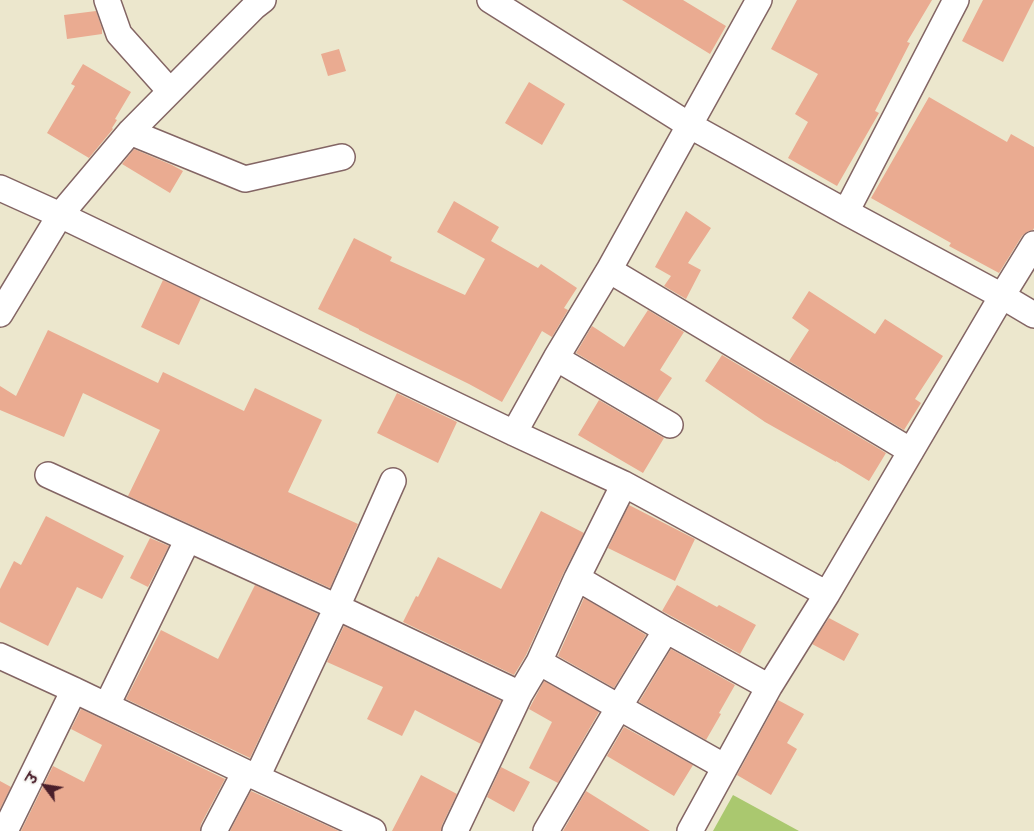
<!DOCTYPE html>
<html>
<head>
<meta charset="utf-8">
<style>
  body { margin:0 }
  #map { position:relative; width:1034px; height:831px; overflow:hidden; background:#ece7cd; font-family:"Playpen Sans","Playpen Sans Deva",sans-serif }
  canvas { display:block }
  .north { position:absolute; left:20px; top:761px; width:50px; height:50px; -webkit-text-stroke:4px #f6f6f2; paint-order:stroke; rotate:301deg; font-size:14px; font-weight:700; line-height:20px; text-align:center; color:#4a1f2b }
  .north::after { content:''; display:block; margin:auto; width:18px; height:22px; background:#4a1f2b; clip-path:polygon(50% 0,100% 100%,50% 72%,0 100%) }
</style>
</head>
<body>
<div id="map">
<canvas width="1034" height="831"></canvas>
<div class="north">उ</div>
</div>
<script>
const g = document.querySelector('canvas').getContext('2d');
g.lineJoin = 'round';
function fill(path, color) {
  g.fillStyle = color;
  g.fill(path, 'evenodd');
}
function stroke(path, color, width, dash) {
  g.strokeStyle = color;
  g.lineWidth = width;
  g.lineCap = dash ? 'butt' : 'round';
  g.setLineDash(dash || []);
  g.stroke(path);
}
fill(new Path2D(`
  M733,795L799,831H713Z`), '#aac86f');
fill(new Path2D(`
  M622,0H683L726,26L710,54Z
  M797,0H932L907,42L910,43L875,111L879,113L837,186L788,158L808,122L795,114L818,74L771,49Z
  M983,0H1034L1003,62L962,41Z
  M96,11L102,28V34L67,39L64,15Z
  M339,49L346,71L328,76L321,54Z
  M83,64L131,92L115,119L117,120L112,128L113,129L89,158L47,133L75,86L71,84Z
  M529,82L565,104L542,145L505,123Z
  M929,97L1007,142L1011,134L1034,147V228L1033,230L1027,232L1022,236L999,273L949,246L951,243L871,198Z
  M134,149L172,165L183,171L170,193L122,164Z
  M454,201L499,227L491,241L538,268L541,264L577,288L564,308L568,310L552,337L542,331L502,402L469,384L359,330V329L318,309L354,238L392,257L390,261L465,295L485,259L437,232Z
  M686,211L711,228L688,263L701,270L686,299L664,286L671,276L655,267Z
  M163,280L201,298L179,345L141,327Z
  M809,291L875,334L885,319L943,356L915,399L921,403L904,430L789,361L809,330L792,318Z
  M648,310L684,332L660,370L672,378L657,401L576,353L592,326L624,347Z
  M48,330L158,383L163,372L244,411L255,388L322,420L288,492L358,524L330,588L128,496L160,430L83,393L64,437L0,410V386L16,396Z
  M722,355L886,453L869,481L836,461V462L765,422L705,381Z
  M397,393L457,422L438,463L377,433Z
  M599,400L664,438L643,473L578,435Z
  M629,505L695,539L675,581L608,548Z
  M541,511L584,533L564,572L526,655L514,675L403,622L416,596L418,597L438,557L501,589Z
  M46,516L124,556L102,599L77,587L48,646L0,622V589L14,561L21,565Z
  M150,538L169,546L148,587L130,578Z
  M255,585L318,614L250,758L126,699L161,630L218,659Z
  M677,585L717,607L719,605L756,625L740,654L662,611Z
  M584,598L646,635L614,688L558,656Z
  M829,618L859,634L844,661L812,644Z
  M344,626L501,701L481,744L415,710L402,736L367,719L383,687L327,662Z
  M671,649L735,685L719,713L721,714L706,740L639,702Z
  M544,681L599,712L558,783L529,768L552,722L529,709Z
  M778,700L804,714L787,743L797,749L771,795L737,775Z
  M81,709L225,779L201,824L200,831H21L53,766L84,782L102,745L71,729Z
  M624,727L693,765L674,796L607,756Z
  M501,767L530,782L514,812L487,797Z
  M421,775L457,794L442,825L441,831H392Z
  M0,781L11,787L0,809Z
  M251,791L339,831H230Z
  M586,791L650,831H563Z`), '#eaab91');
const minor = new Path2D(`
  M107,0L119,34L170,91
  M490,0L689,125L846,212L1002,296L1034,315
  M130,132L245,179L342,157
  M0,188L60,215L514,433L624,484L827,594
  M846,212L956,0
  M609,270L911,451
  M0,314L60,215L130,132L254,7L263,0
  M556,358L670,425
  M514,433L556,358L609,270L759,0
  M48,475L337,607L520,694
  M577,578L666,630L769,687
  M0,656L74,690L245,772L373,831
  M539,662L725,767
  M107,705L188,539
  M257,777L337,607L393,481
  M5,831L74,690
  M214,831L245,772
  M455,831L520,694L539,662L577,578L624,484
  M546,831L619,707L666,630
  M690,831L769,687L827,594L1002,296L1034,244`);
stroke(minor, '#836564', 28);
stroke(minor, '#fff', 25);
</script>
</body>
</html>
